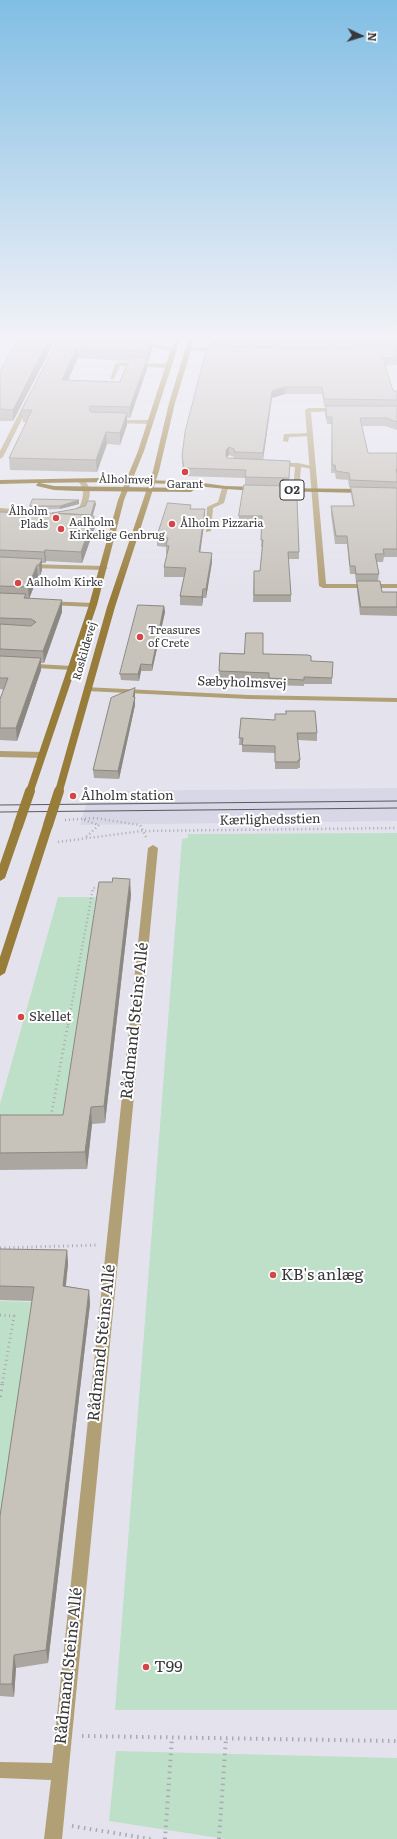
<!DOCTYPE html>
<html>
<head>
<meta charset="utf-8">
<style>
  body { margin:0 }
  #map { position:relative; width:397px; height:1839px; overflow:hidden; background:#e4e3ed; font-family:Literata,serif }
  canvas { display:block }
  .north { position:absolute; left:341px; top:16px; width:40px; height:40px; -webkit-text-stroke:3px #fff; paint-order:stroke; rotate:94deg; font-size:11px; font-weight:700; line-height:16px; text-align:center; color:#38373b }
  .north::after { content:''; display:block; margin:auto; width:14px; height:18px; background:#38373b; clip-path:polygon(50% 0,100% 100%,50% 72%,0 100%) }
</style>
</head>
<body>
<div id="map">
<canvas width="397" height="1839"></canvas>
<div class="north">N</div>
</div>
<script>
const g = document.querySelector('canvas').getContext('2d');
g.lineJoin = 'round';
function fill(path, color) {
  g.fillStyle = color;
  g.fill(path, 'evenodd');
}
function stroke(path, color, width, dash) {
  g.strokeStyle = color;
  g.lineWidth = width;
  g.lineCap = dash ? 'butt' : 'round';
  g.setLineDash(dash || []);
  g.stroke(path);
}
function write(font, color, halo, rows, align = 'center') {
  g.font = font + ' Literata,serif';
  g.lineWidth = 4;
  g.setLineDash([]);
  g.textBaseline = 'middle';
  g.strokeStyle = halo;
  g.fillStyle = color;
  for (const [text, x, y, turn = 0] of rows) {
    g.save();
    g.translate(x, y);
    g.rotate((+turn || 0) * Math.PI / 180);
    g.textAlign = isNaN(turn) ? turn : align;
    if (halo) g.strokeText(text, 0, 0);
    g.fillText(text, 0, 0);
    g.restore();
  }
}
fill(new Path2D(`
  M397,788V821L80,825L90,791Z`), '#d8d7e7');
fill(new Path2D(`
  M397,833V1710H115L182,839L188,838V834Z
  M58,897H96L64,1130L0,1128V1104Z
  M0,1301L33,1302L0,1523Z
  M116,1751L397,1758V1839H225L109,1821Z`), '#bfe0c8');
stroke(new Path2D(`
  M264,434H275`), '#abaab2', 1.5, [0.5, 2]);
stroke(new Path2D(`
  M65,820L95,818L140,825L146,837
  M84,820L99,825L85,838
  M58,842L142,831L397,828
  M68,1025L93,888H102`), '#abaab2', 2.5, [1, 3]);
stroke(new Path2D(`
  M51,1116L68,1024
  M0,1248L98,1245
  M0,1315L14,1316L2,1385`), '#abaab2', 3, [1, 3.5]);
stroke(new Path2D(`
  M0,1397L2,1384
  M82,1736L397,1741
  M72,1826L151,1839
  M165,1839L172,1738
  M219,1839L226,1738`), '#abaab2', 4, [1.5, 4.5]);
fill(new Path2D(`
  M118,362L169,364L172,366L169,368L120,366L114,379H110L115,364Z
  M112,420H150L153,422L150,424L114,423L111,421Z
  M310,433L313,435L312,436L289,437L288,442L283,441L284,434Z
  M277,463H298L316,467L313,469L301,467L299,490L296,492L293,490L295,467L275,466L274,465Z
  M78,479H82C93,486 91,498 85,508L72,514L69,512L80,506C84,495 85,488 77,480Z
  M225,486L228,488L224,503L213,508L211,531L206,532L207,507L218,502L222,488Z
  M0,508L38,511L41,513L38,515L0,512Z`), '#b19f75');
fill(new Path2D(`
  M139,341L174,348L177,350L174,352L137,344L136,343Z
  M189,347L219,348L222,350L219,352L187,350V348Z
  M26,400L31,401L3,457L0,459V451Z
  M338,408L341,410L340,411L311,412L326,584H397V588H323L319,586L305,410L308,408Z
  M82,520L116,521L119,523L116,525L80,523L79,522Z
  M27,564L104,566L108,568L104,570L30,568H27Z
  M45,601L93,603L97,605L93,607L48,605H45Z
  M0,662L72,666L76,668L72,670L0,666Z
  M84,687L248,695L397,698V702L248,699L87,691H84Z
  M0,751L42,752L46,755L42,758L0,757Z
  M153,845L158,848L62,1839H44L51,1780L0,1778V1762L52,1763L148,848Z`), '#b19f75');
fill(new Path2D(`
  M175,337H181L144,451L124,500L97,605L34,791L30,794L27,793L26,791L89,605L118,500L138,451Z
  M189,337H195L175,403L159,471L115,607L63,791L59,794L56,793L55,791L107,607L153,471L169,403Z
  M48,822L53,825L5,973L0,976V957L43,825Z
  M18,823L23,826L5,878L0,881V864L13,826Z`), '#987c3a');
fill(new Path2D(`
  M99,478L196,482L225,486L257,487L260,489L257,491C236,490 216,488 196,486C144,481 92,482 40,483L54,486L191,488L194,490L191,492L77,491L54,490L37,486L36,485L38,483L0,484V480Z
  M275,488L363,489L366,491L363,493L273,491V489Z`), '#806520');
stroke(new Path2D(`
  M0,805L397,801
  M0,812L397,808`), '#5a595e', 1);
stroke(new Path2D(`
  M48,825L59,791
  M18,826L30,791`), '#987c3a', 10);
fill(new Path2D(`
  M20,337H57L13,421H0V422V372Z
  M60,337H156L154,344L152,343V349L148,362H147V369L130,418H127V425L120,445L107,444L97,472L10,470L9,458L27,422H23L22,410ZM78,358L128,361L120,382L68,380Z
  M397,337V365H385L393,391H397V430L385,426H362L368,453H397V557H384L383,562H377L379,574L378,581L382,592H397V616L360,615L357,590V582H356L355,574H350L347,544H335L331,514V506H353L351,494V487H349L348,480L336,479L335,473H331L332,424H327L325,414L326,407L324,406L322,394H285L272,398L263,460L290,461L289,486L245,485V478L184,476L182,463V456L210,345V339ZM229,455L234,457V458H227L226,457Z
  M289,499L299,552V559H288L291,595V602H253L254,571H260L262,547H261L262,523L239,522V516Z
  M79,504L60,509L30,510V506Z
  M96,504L92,516L95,527L82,563L46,561L45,563H42V570L40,576H38L29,599L62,612L44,663H41V670L17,741L0,740V699L4,690L0,689V512L24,513H52L75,509Z
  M191,509L205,518L200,552L212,553V562L206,598H203L202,606L180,605V596L184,577H164V567L167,554H166V547L157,546V537Z
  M164,606L165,612L152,671H141L139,681L121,680L120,674Z
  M220,653L263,654L311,661L332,678V684H304V686L268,685L269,679L219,678Z
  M135,696V705L119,779L94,778L93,770Z
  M241,718L317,733V741L298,740L300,760V768H298V769H275V753L242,752V745H239Z
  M112,882L131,895L105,1123L92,1124L87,1169L0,1170V1115H63Z
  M0,1249L67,1250L68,1264L66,1286L89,1290L90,1304L48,1663L16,1668L14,1697L0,1696V1516L32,1301L0,1300Z`), '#aba7a0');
fill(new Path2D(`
  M0,337H12L0,343Z
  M50,337H57L13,421V410Z
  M154,337H156L154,344Z
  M152,338V349L148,362V351Z
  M77,347L78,358L63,391L62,380Z
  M147,358V369L130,418V407Z
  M285,387V394L272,398L263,460V453L272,391Z
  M127,413V425L120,445V433Z
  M106,432L107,444L97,472L96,460Z
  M229,447V455L226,458V450Z
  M79,500V504L60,509V506Z
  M95,501L96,504L92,518L91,515Z
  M205,509V518L199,561V552Z
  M94,516L95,527L82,563L81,552Z
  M45,550L46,561L45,563L44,552Z
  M212,553V562L206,598V589Z
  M42,559V570L40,576L39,565Z
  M37,565L38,576L29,599L28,587Z
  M203,589V598L202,606V597Z
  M62,600V612L44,663L43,651Z
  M164,606L165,612L152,671V665Z
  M41,658V670L17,741L16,728Z
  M141,664V671L139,681L138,674Z
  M135,688V696L133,705V697Z
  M135,697V705L119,779L118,771Z
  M130,879L131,895L105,1123L104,1106Z
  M91,1107L92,1124L87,1169L85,1152Z
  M67,1250L68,1264L64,1300L63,1286Z
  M89,1290L90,1304L48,1663L46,1650Z
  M14,1655L16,1668L14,1697L12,1684Z`), '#8b8882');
const building = new Path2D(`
  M20,337H50L13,410L0,409V372Z
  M60,337H142L152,338L148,351L77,347L62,380L120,382L130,357L147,358L130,407L90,406L89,407L90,411L92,412L127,413L120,433L106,432L96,460L9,458L32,410H22Z
  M210,337H397V341L296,342L210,339Z
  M208,345L296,349L397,348V358H383L393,391H397V400L324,399L322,387H285L272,391L263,453L235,452L234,449L229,447L226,450V456L227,458L290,461L289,478L245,477L246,470L184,468L182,456L185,432Z
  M326,406H397V422L386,418H360L368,453H397V469H396L397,474V482L350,480L349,473L336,471L335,465H332V417H327Z
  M244,485L289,486V499H297L299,552H288L291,595H254V571H260L263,540H261L262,516H239Z
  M351,487L397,488V549H383L384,554H375L379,574H356L355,566H350L347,536H336L331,506H354Z
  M33,499L79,500L60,506H30Z
  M88,501H95L91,515L52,513L75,509L85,506Z
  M168,503L191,505L190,509H205L199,552L212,553L206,589H203L202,597L180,596L186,568L164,567L169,546L166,545L168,538L157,537Z
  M0,512L24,513L25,512L89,515V516H94L81,552L45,550L44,552L0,550Z
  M0,557L42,559L39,565H37L28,587L0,586Z
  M357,581H380L382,592H397V607H361Z
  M0,593L26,594L24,598L62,600L43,651L0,649V624L31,626L36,622L31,619L0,618Z
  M138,605L164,606L152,665L141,664L138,674H120Z
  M246,633H263V654L308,655L311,656V661L333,662L332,678L304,677V680L269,678V673L219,671L220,653L244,654Z
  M0,656L41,658L16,728H0V699L8,678H0Z
  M135,688L133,697H135L118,771L93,770L111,698Z
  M286,711H315L317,733H297L300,760H298V762H275V746L242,745L243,738H239L241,718L275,720V714H286Z
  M113,878L130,879L104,1106L91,1107L85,1152L0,1153V1115H63L99,882H112Z
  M0,1249L67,1250L63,1286L89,1290L46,1650L14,1655L12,1684H0V1516L34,1287L0,1286Z`);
fill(building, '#c7c2ba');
stroke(building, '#8b8882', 1);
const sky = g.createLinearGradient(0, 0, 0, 594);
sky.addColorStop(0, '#81bee4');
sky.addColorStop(0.57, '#f3f2f7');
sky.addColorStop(1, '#f3f2f700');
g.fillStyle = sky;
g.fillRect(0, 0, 397, 594);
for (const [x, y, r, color] of [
  [185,472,4,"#d64647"],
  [56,518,4,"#d64647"],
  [172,524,4,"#d64647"],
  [61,529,4,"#d64647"],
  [18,583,4,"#d64647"],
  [140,637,4,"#d64647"],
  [73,796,4,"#d64647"],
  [21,1017,4,"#d64647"],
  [273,1275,4,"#d64647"],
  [146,1667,4,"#d64647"]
]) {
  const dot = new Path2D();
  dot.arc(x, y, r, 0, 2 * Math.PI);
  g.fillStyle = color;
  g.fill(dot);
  stroke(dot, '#fff', 1.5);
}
write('11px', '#38373b', '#fff', [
  ["Ålholmvej",126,480,1],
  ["Roskildevej",85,651,-74]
]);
write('11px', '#38373b', '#fff', [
  ["Garant",185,485,"center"],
  ["Ålholm",48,512,"right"],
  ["Plads",48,525,"right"],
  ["Aalholm",69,523],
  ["Kirkelige Genbrug",69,536],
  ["Ålholm Pizzaria",180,524],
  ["Aalholm Kirke",26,583],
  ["Treasures",148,631],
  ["of Crete",148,644]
], 'left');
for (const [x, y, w] of [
  [292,490,24]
]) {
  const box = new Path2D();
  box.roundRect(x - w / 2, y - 10, w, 20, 3);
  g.fillStyle = '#fff';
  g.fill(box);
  stroke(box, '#38373b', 1);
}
write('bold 12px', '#38373b', null, [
  ["O2",292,490]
]);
write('13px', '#38373b', '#fff', [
  ["Sæbyholmsvej",242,683,2],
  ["Kærlighedsstien",270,820,-1]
]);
write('13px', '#38373b', '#fff', [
  ["Ålholm station",81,796],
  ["Skellet",29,1017]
], 'left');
write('16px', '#38373b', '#fff', [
  ["Rådmand Steins Allé",135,1021,-84],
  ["Rådmand Steins Allé",102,1343,-84],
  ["Rådmand Steins Allé",69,1666,-84]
]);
write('16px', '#38373b', '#fff', [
  ["KB's anlæg",281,1275],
  ["T99",154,1667]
], 'left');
</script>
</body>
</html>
